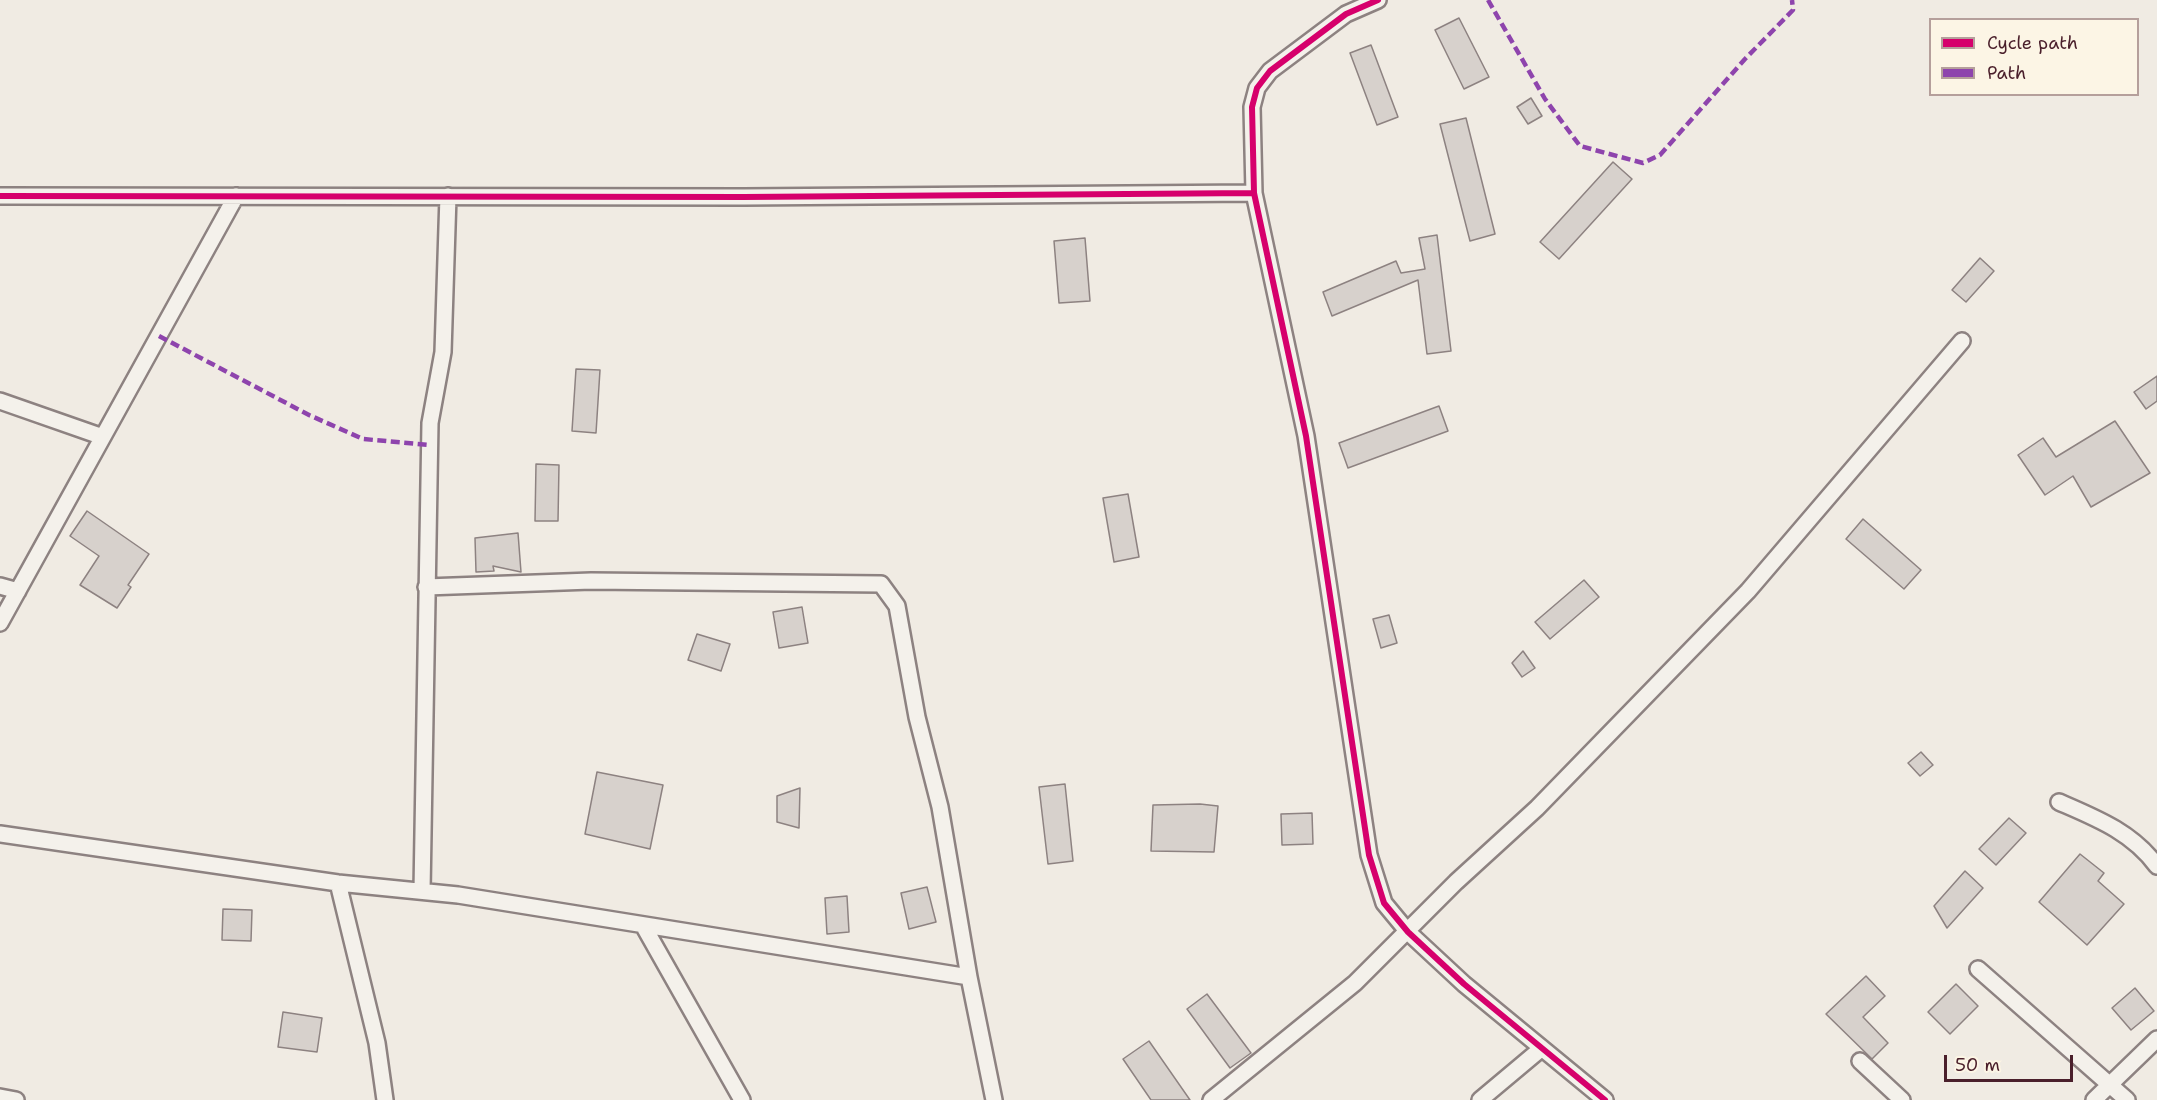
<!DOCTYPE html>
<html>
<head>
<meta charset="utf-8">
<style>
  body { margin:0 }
  #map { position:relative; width:2157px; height:1100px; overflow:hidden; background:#f0ebe3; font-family:"Shantell Sans",sans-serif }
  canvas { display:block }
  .legend { position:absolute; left:1929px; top:18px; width:210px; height:78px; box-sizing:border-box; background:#fcf5e5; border:2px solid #b59f9b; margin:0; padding:8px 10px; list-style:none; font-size:18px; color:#4a1f2b }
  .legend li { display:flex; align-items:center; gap:12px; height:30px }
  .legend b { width:30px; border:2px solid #b59f9b }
  .scale { position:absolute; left:1944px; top:1055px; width:129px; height:27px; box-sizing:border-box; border:3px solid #4a1f2b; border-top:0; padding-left:8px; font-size:18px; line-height:21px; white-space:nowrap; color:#4a1f2b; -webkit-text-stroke:4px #fcf5e5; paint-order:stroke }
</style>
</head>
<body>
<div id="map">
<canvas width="2157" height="1100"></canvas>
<ul class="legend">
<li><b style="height:8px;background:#d6006c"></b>Cycle path</li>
<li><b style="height:8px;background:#8e44ad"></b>Path</li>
</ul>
<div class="scale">50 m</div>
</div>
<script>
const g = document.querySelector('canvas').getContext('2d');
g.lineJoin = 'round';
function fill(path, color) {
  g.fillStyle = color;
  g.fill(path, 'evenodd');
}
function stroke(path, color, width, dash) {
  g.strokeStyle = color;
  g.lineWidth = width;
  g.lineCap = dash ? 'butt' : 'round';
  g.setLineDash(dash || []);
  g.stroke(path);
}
const building = new Path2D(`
  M1459,18L1489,77L1464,89L1435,30Z
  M1371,45L1398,117L1377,125L1350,53Z
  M1531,98L1542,116L1528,124L1517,107Z
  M1466,118L1495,234L1470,241L1440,124Z
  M1613,162L1632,179L1559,259L1540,242Z
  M1437,235L1451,351L1427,354L1418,280L1332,316L1323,292L1396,261L1401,273L1425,269L1419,238Z
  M1085,238L1090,301L1059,303L1054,241Z
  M1980,258L1994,271L1966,302L1952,290Z
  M576,369L600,370L596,433L572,431Z
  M2157,376V401L2146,409L2134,392Z
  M1439,406L1448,431L1348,468L1339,443Z
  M2115,421L2150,473L2091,507L2073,476L2045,495L2018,455L2043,438L2056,457Z
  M536,464L559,465L558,521H535Z
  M1128,494L1139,557L1114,562L1103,498Z
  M87,511L149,554L128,585L131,587L117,608L80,585L99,556L70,536Z
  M1863,519L1921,570L1904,589L1846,539Z
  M518,533L521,572L493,566L494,571L476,572L475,538Z
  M1584,580L1599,597L1550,639L1535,622Z
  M802,607L808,643L779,648L773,612Z
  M1389,615L1397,643L1381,648L1373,619Z
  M697,634L730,644L721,671L688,660Z
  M1523,651L1535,668L1522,677L1512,663Z
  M1921,752L1933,765L1920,776L1908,763Z
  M597,772L663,785L650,849L585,834Z
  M1065,784L1073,861L1048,864L1039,787Z
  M800,788L799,828L777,822V796Z
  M1200,804L1218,806L1214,852L1151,851L1153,805Z
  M1312,813L1313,844L1282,845L1281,814Z
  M2009,818L2026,833L1996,865L1979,849Z
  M2080,854L2104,873L2098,881L2124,904L2087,945L2039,902Z
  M1965,871L1983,888L1947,928L1934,906Z
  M927,887L936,922L909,929L901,893Z
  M847,896L849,932L827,934L825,898Z
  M223,909L252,910L251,941L222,940Z
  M1866,976L1885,996L1863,1017L1888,1043L1872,1059L1826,1014Z
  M1956,984L1978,1006L1950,1034L1928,1012Z
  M2135,988L2154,1011L2131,1030L2112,1008Z
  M1207,994L1251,1053L1230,1068L1187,1009Z
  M283,1012L322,1018L317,1052L278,1047Z
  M1149,1041L1190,1100H1151L1123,1059Z`);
fill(building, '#d7d1cc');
stroke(building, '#8d8281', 1.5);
const minor = new Path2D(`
  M1378,0L1346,14L1270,71L1257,88L1252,107L1254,193L1306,436L1369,855L1384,903L1408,932L1464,984L1605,1100
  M0,196L744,197L1254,193
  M0,401L103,437
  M0,586L18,591
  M426,587L591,581L881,584L897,606L917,717L940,807L969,977
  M0,623L236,196
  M2059,802C2096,818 2132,832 2157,866
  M0,834L338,883L458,895L969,977L994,1100
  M338,883L377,1043L385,1100
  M422,891L430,423L443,352L448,196
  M643,925L742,1100
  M1978,969L2127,1100
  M1860,1061L1902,1100
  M0,1097L16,1100
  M1211,1100L1355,983L1456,882L1537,808L1748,591L1962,341
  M1480,1100L1542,1048
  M2094,1100L2157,1039`);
stroke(minor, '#8d8281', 20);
stroke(minor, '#f4f1eb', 15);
stroke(new Path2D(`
  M1488,0L1545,99L1580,146L1643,163L1660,155L1745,59L1793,10L1792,0
  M159,336L309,415L363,439L430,445`), '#8e44ad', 4.5, [9, 4.5]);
stroke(new Path2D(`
  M1378,0L1346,14L1270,71L1257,88L1252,107L1254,193L1306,436L1369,855L1384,903L1408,932L1464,984L1605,1100
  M0,196L744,197L1254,193`), '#d6006c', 6);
</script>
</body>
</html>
